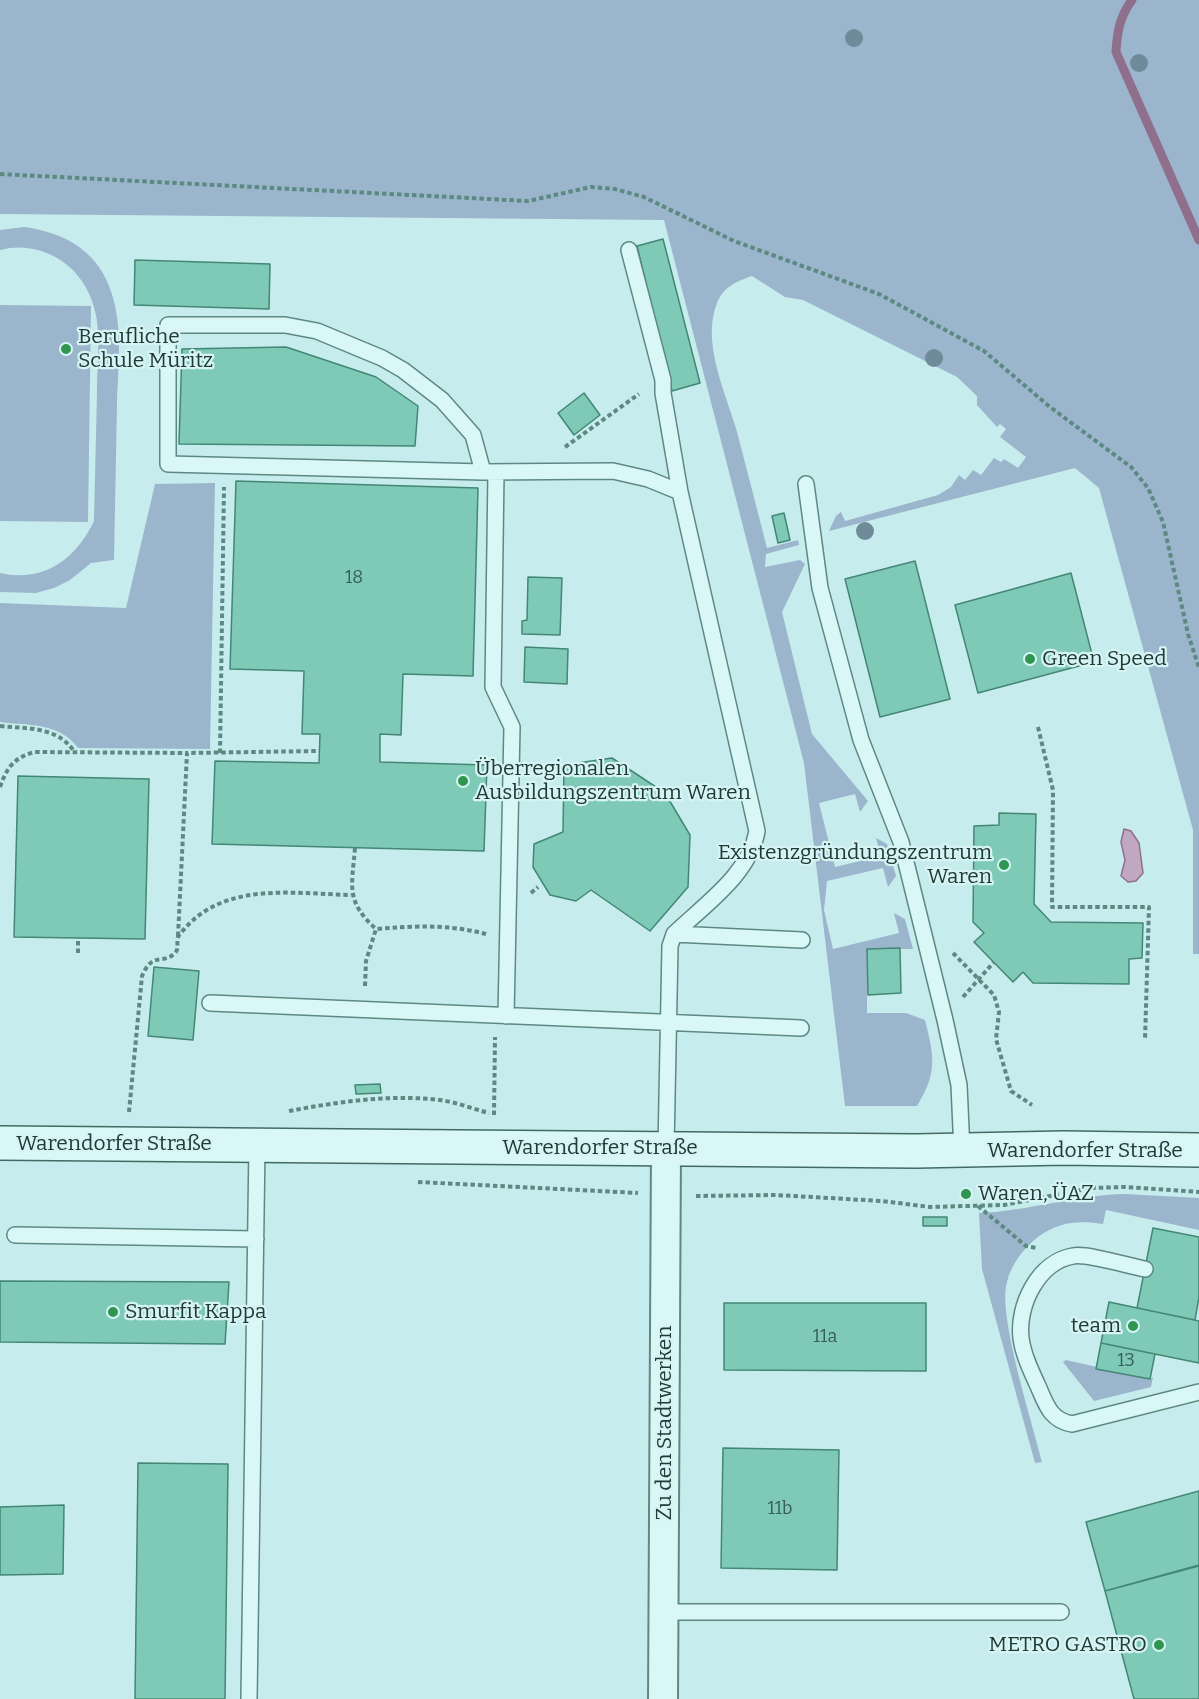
<!DOCTYPE html>
<html>
<head>
<meta charset="utf-8">
<style>
  body { margin:0 }
  canvas { display:block; background:#c7eced }
</style>
</head>
<body>
<canvas width="1199" height="1699"></canvas>
<script>
const g = document.querySelector('canvas').getContext('2d');
g.lineJoin = 'round';
function fill(path, color) {
  g.fillStyle = color;
  g.fill(path, 'evenodd');
}
function stroke(path, color, width, dash) {
  g.strokeStyle = color;
  g.lineWidth = width;
  g.lineCap = dash ? 'butt' : 'round';
  g.setLineDash(dash || []);
  g.stroke(path);
}
function write(font, color, halo, rows, align = 'center') {
  g.font = font + ' Bitter,serif';
  g.lineWidth = 4.5;
  g.setLineDash([]);
  g.textBaseline = 'middle';
  g.strokeStyle = halo;
  g.fillStyle = color;
  for (const [text, x, y, turn = 0] of rows) {
    g.save();
    g.translate(x, y);
    g.rotate((+turn || 0) * Math.PI / 180);
    g.textAlign = isNaN(turn) ? turn : align;
    if (halo) g.strokeText(text, 0, 0);
    g.fillText(text, 0, 0);
    g.restore();
  }
}
fill(new Path2D(`
  M0,0H1199V954H1193V830L1099,488L1075,468L829,531L836,516L841,512L845,521L938,495L951,487L959,475L965,480L973,470L981,475L994,458L1001,462L1004,459L1018,468L1026,457L1000,437L1006,429L1000,424L997,427L977,405V396L957,377L803,300L785,297L752,276C736,282 724,286 717,303C701,343 726,393 737,432C747,470 757,509 767,548L798,540L799,545L766,554L765,567L800,560L805,564L782,612L812,734L868,801L860,812L855,794L819,803L835,867L881,856L876,838L887,844L896,876L888,887L883,868L827,881L824,910L833,949L899,933L894,913L905,919L913,949H867V1013H906L925,1020C934,1056 938,1072 917,1106H845L804,763L664,220L0,214Z
  M24,227C62,232 95,249 109,286C124,323 118,366 117,404C116,456 115,508 114,560L91,563L70,580L54,588L36,593L0,592V573C44,583 76,559 94,521C95,478 96,435 97,392C97,360 103,325 90,296C76,261 37,240 0,250V230Z
  M0,305L91,306L88,522L0,521Z
  M215,483L210,749L78,748C59,722 29,726 0,722V603L126,608L155,484Z
  M1125,1194L1199,1198V1230L1106,1210L1103,1224C1078,1220 1058,1222 1038,1237C1024,1248 1011,1264 1007,1282C997,1314 1033,1424 1042,1462L1035,1463L982,1269L979,1213C1029,1211 1075,1195 1125,1194Z
  M1066,1360L1150,1379L1153,1377L1151,1387L1094,1401L1063,1362Z`), '#9bb6cc');
const water = new Path2D(`
  M1124,829L1131,831L1139,843L1143,873L1136,881L1128,882L1121,876L1125,860L1121,842Z`);
fill(water, '#c1a8c1');
stroke(water, '#906f8d', 1.5);
stroke(new Path2D(`
  M1132,0C1120,16 1117,32 1116,52L1199,240`), '#906f8d', 9);
const building = new Path2D(`
  M663,239L700,383L672,391L637,246Z
  M135,260L270,264L269,309L134,305Z
  M286,347L376,377L418,406L415,446L179,444L182,349Z
  M584,393L600,415L574,435L558,413Z
  M236,481L478,488L473,676L403,674L401,735L380,734V762L487,765L484,851L212,844L215,761L319,763L320,734H302L304,671L230,669Z
  M784,513L790,540L778,543L772,516Z
  M915,561L950,699L880,717L845,579Z
  M1071,573L1094,662L978,693L955,605Z
  M528,577L562,578L560,635L522,634V621L527,620Z
  M525,647L568,649L567,684L524,682Z
  M612,758L665,793L690,835L688,887L650,931L591,890L576,901L550,895L533,867L534,844L563,832L564,765Z
  M18,776L149,779L145,939L14,937Z
  M999,813L1036,814L1034,904L1051,922L1143,923L1142,958L1129,959V984L1033,983L1023,972L1013,982L974,942L984,933L973,922L974,826L999,825Z
  M900,948L901,993L868,995L867,949Z
  M154,967L199,971L193,1040L148,1036Z
  M380,1084L381,1093L356,1094L355,1085Z
  M923,1217H947V1226H923Z
  M1153,1228L1199,1237V1297L1195,1320L1137,1308Z
  M0,1281L229,1282L225,1344L0,1342Z
  M1109,1302L1199,1321V1363L1101,1343Z
  M724,1303H926V1371L724,1370Z
  M1101,1343L1155,1354L1150,1379L1096,1369Z
  M723,1448L839,1450L837,1570L721,1568Z
  M138,1463L228,1464L225,1699H135Z
  M1199,1491V1566L1105,1591L1086,1522Z
  M64,1505L63,1574L0,1575V1507Z
  M1199,1565V1699H1134L1105,1591Z`);
fill(building, '#7ecab7');
stroke(building, '#438774', 1.5);
const service = new Path2D(`
  M629,250L663,380V393L680,492L757,831C750,874 704,905 674,934L670,946L666,1148
  M483,472L473,435L442,400L403,370L382,358L317,331L285,325H168V464L483,472L613,471L648,479L680,492
  M496,472L493,687L512,727L506,1016
  M806,484L820,588L861,740L901,842L945,1020L959,1085L962,1151
  M674,934L802,940
  M210,1003L801,1028
  M15,1235L256,1239
  M1145,1269C1129,1266 1086,1253 1073,1256C1038,1262 1017,1306 1021,1338C1023,1354 1031,1371 1038,1386C1046,1404 1050,1420 1072,1424L1199,1392
  M664,1612H1061
  M249,1699L257,1145`);
const minor = new Path2D(`
  M663,1699L666,1148`);
const secondary = new Path2D(`
  M0,1143L916,1151L1064,1148L1199,1150`);
stroke(service, '#5d8983', 18);
stroke(minor, '#5d8983', 32);
stroke(secondary, '#406b63', 36);
stroke(new Path2D(`
  M0,174L528,201L591,187L615,189L644,197L734,241L879,294L984,351L1050,407L1131,467L1148,488L1163,522L1188,634L1199,668
  M565,447L639,394
  M0,726C28,729 56,726 74,751
  M1038,727L1053,790L1052,907H1149L1145,1040
  M220,753L224,487
  M0,787C7,767 14,758 34,752L187,753
  M355,848C352,886 345,901 376,929
  M531,893L538,887
  M178,936L187,753L319,751
  M78,953V938
  M953,953L994,995L999,1012L996,1039L1011,1091L1032,1105
  M365,986L366,961L376,929C415,926 448,924 486,934
  M963,997L994,962
  M289,1111C338,1102 389,1094 440,1100C456,1102 473,1109 489,1113
  M129,1112L142,976C153,951 161,965 174,954C180,949 176,944 178,937C180,933 187,926 190,923C232,882 299,894 351,895
  M494,1115L495,1037
  M418,1182L638,1193
  M696,1196L776,1195L882,1201L930,1207L1004,1205L1091,1188L1125,1187L1199,1192
  M978,1206L1026,1246L1037,1248`), '#5d8983', 4, [4.5, 3]);
stroke(service, '#daf7f8', 15);
stroke(minor, '#daf7f8', 28);
stroke(secondary, '#daf7f8', 33);
g.fillStyle = '#6f8b99';
for (const [x, y] of [
  [854,38],
  [1139,63],
  [934,358],
  [865,531]
]) {
  g.beginPath();
  g.arc(x, y, 9, 0, 2 * Math.PI);
  g.fill();
}
for (const [x, y, r, color] of [
  [66,349,6,"#2e9650"],
  [1030,659,6,"#2e9650"],
  [463,781,6,"#2e9650"],
  [1004,865,6,"#2e9650"],
  [966,1194,6,"#2e9650"],
  [113,1312,6,"#2e9650"],
  [1133,1326,6,"#2e9650"],
  [1159,1645,6,"#2e9650"]
]) {
  const dot = new Path2D();
  dot.arc(x, y, r, 0, 2 * Math.PI);
  g.fillStyle = color;
  g.fill(dot);
  stroke(dot, '#d7f4f5', 2);
}
write('18px', '#385e56', null, [
  ["18",354,578],
  ["11a",825,1337],
  ["13",1126,1361],
  ["11b",780,1509]
]);
write('21px', '#203a35', '#d7f4f5', [
  ["Berufliche",78,337],
  ["Schule Müritz",78,361],
  ["Green Speed",1042,659],
  ["Überregionalen",475,769],
  ["Ausbildungszentrum Waren",475,793],
  ["Existenzgründungszentrum",992,853,"right"],
  ["Waren",992,877,"right"],
  ["Waren, ÜAZ",978,1194],
  ["Smurfit Kappa",125,1312],
  ["team",1121,1326,"right"],
  ["METRO GASTRO",1147,1645,"right"]
], 'left');
write('21px', '#203a35', '#d7f4f5', [
  ["Warendorfer Straße",114,1144],
  ["Warendorfer Straße",600,1148],
  ["Warendorfer Straße",1085,1151],
  ["Zu den Stadtwerken",665,1423,-90]
]);
</script>
</body>
</html>
